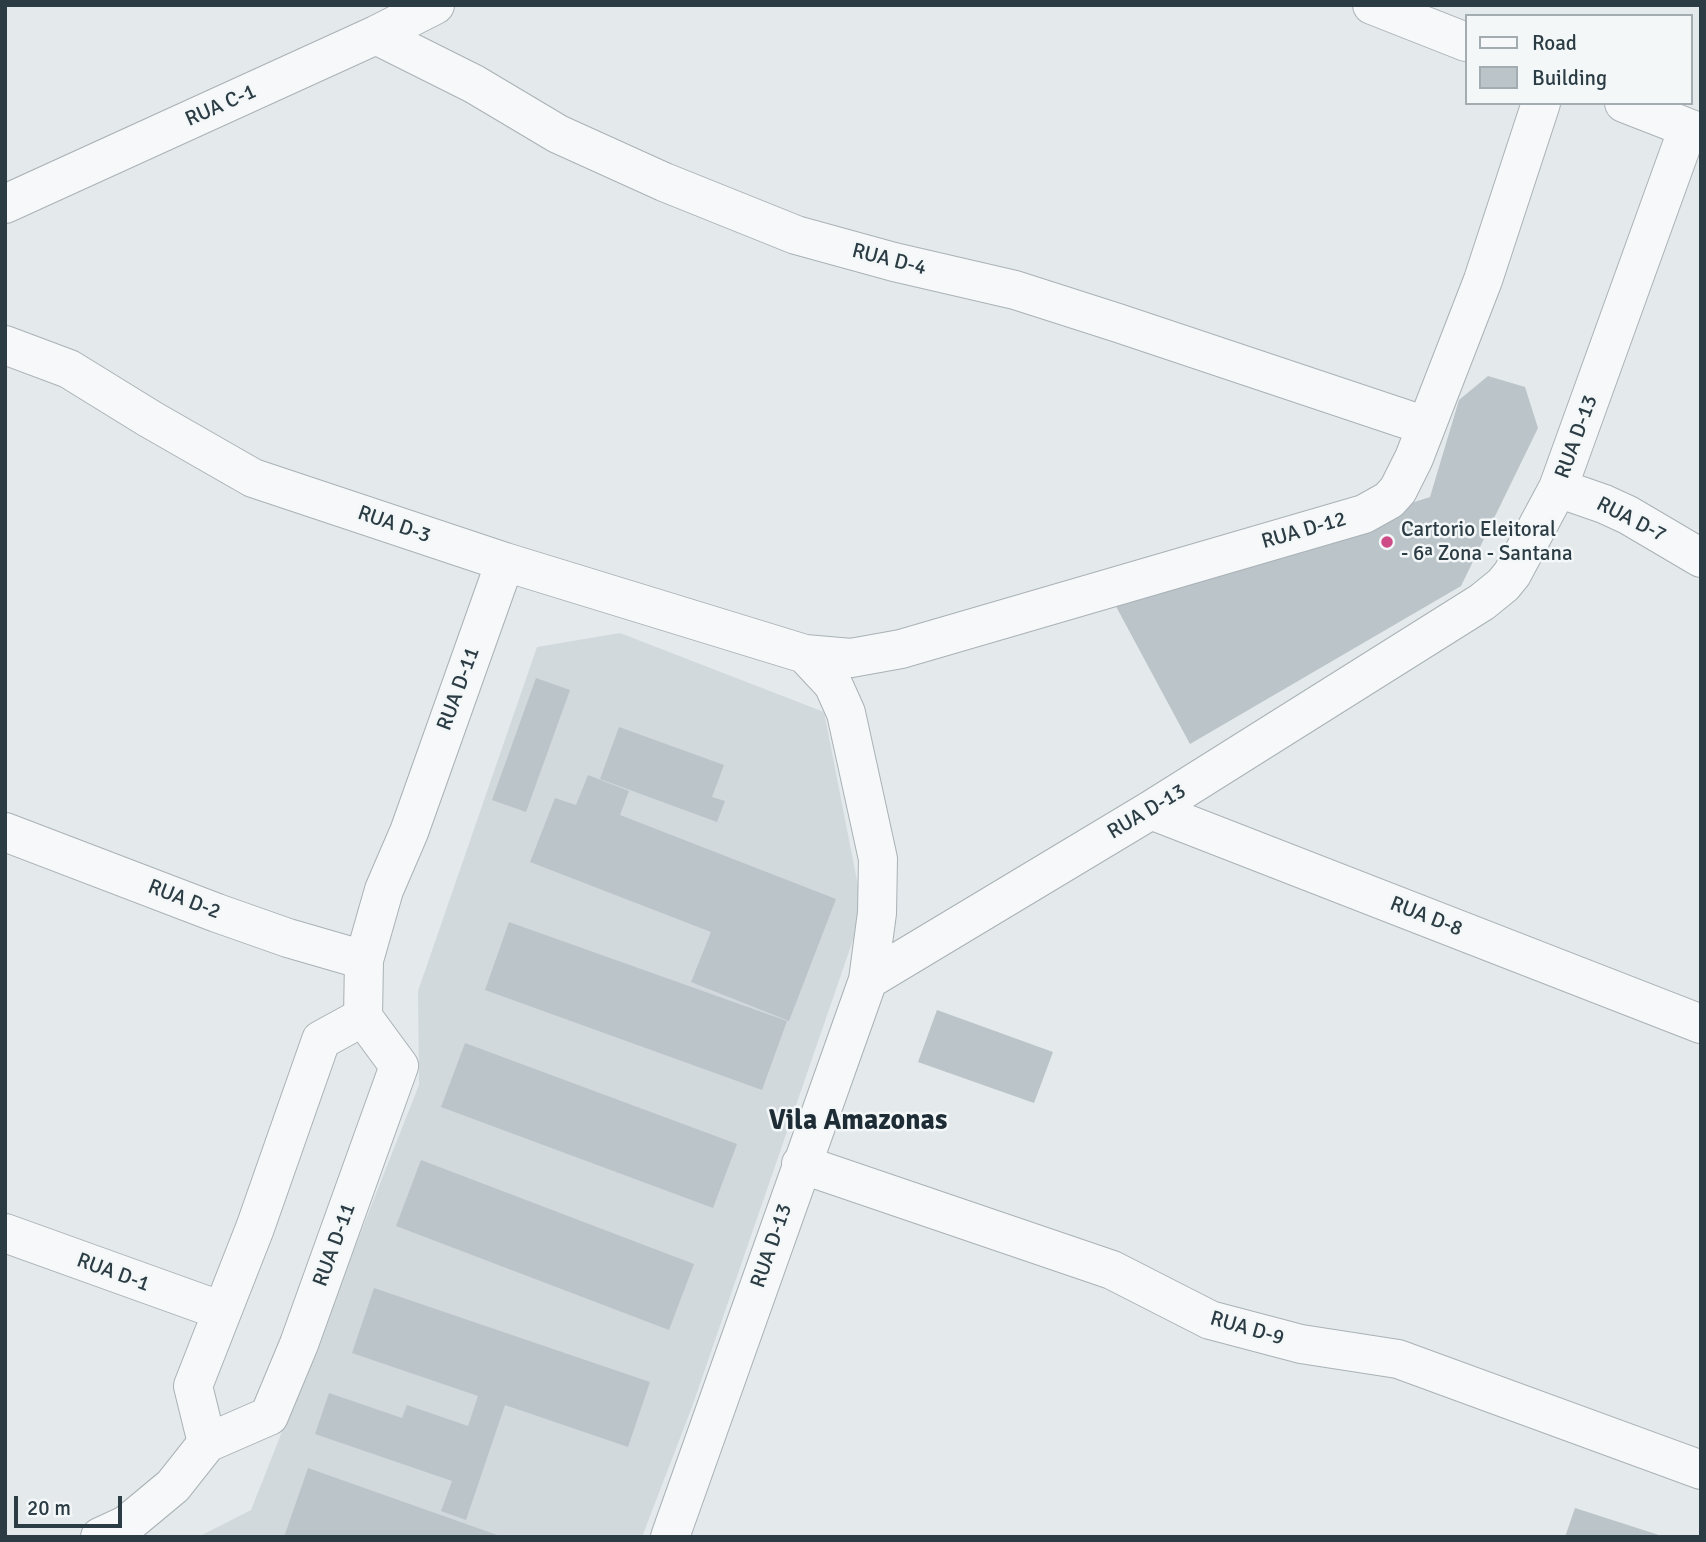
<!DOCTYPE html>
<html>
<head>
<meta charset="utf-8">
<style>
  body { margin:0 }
  #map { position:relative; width:1706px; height:1542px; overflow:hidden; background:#e4e9eb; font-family:Signika,sans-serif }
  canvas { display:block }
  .frame { position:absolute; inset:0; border:7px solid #2b3c44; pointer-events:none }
  .legend { position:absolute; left:1465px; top:14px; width:228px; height:91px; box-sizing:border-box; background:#f3f7f8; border:2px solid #a3acb0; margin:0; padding:9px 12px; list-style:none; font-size:21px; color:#2b3c44 }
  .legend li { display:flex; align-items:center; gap:14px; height:35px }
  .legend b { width:35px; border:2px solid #a3acb0 }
  .scale { position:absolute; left:14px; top:1496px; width:108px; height:32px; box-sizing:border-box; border:4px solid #2b3c44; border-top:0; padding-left:9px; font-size:21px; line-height:24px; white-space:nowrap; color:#2b3c44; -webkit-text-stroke:5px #f3f7f8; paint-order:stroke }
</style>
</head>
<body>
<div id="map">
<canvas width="1706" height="1542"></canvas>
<div class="frame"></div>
<ul class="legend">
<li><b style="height:9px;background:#f6f8f9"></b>Road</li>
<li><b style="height:19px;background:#bbc4c9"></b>Building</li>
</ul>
<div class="scale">20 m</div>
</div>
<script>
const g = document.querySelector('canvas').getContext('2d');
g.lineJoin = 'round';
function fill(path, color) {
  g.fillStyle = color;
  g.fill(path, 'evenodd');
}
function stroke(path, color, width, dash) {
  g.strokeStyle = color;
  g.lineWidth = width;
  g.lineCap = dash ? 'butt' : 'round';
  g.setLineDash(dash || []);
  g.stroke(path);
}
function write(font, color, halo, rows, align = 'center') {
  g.font = font + ' Signika,sans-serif';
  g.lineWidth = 5;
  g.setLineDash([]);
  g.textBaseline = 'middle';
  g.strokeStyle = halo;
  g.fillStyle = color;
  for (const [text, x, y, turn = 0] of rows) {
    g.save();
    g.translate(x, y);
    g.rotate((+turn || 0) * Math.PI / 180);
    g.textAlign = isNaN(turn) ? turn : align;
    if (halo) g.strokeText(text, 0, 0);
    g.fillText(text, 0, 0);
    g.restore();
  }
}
fill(new Path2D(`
  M620,633L824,712L863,911L692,1407L642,1537H198L251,1510L419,1085L418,991L537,647Z`), '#d2d9dd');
fill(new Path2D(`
  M1488,376L1525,387L1538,428L1461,586L1190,744L1112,599L1430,497L1459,400Z
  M536,678L570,690L526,812L492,800Z
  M619,727L724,765L712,797L725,801L717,822L600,779Z
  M588,775L629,791L620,815L836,899L789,1021L691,982L711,932L530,862L555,798L576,805Z
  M509,922L787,1021L762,1090L485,990Z
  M937,1010L1053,1052L1034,1103L918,1062Z
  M465,1043L737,1144L713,1208L441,1107Z
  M421,1160L694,1264L669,1330L396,1226Z
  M374,1288L650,1382L628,1447L505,1405L466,1520L441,1511L452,1481L315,1434L329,1393L402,1418L407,1405L468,1426L478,1396L352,1353Z
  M308,1468L500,1536V1537H284Z
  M1575,1508L1662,1536V1537H1565Z`), '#bbc4c9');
const minor = new Path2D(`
  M1372,5L1466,42
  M376,35L474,84L558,134L664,182L796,235L894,262L1015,290L1118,323L1426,426
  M1624,103L1701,133
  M5,204L376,35L435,5
  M5,345L69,369L150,419L253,478L505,562L805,654L851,658L901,649L1364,514L1389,500L1398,490L1414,458L1483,280L1541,103
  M1558,488L1604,504L1628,515L1701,558
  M805,654L833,684L846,713L878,859L877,913L868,980
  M1151,810L1701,1024
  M5,832L217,913L288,938L364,960
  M801,1164L1112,1270L1210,1320L1301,1344L1398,1359L1701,1470
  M5,1233L222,1311
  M207,1443L193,1386L255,1228L321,1040L363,1017
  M100,1537L126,1525L173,1486L207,1443L269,1416L299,1344L399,1066L363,1017L364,960L384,890L409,832L505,562
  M670,1537L868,980L1151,810L1482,602L1503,585L1512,574L1558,488L1688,128`);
stroke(minor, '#a9b2b6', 40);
stroke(minor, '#f6f8f9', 38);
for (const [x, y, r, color] of [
  [1387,542,7,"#cd4b87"]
]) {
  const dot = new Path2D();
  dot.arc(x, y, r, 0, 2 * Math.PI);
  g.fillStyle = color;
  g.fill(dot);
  stroke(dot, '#f3f7f8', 2.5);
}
write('21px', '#2b3c44', '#f3f7f8', [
  ["RUA C-1",221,106,-24],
  ["RUA D-4",889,260,14],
  ["RUA D-13",1577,437,-70],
  ["RUA D-7",1631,520,27],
  ["RUA D-3",394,525,19],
  ["RUA D-12",1304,531,-16],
  ["RUA D-11",459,689,-70],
  ["RUA D-13",1147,812,-31],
  ["RUA D-2",184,900,21],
  ["RUA D-8",1426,917,21],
  ["RUA D-11",335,1245,-70],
  ["RUA D-13",772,1246,-71],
  ["RUA D-1",113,1273,20],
  ["RUA D-9",1247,1329,16]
]);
write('21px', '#2b3c44', '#f3f7f8', [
  ["Cartorio Eleitoral",1401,530],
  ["- 6ª Zona - Santana",1401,554]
], 'left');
write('bold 28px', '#1d2c35', '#f3f7f8', [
  ["Vila Amazonas",858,1122]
]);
</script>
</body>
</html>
